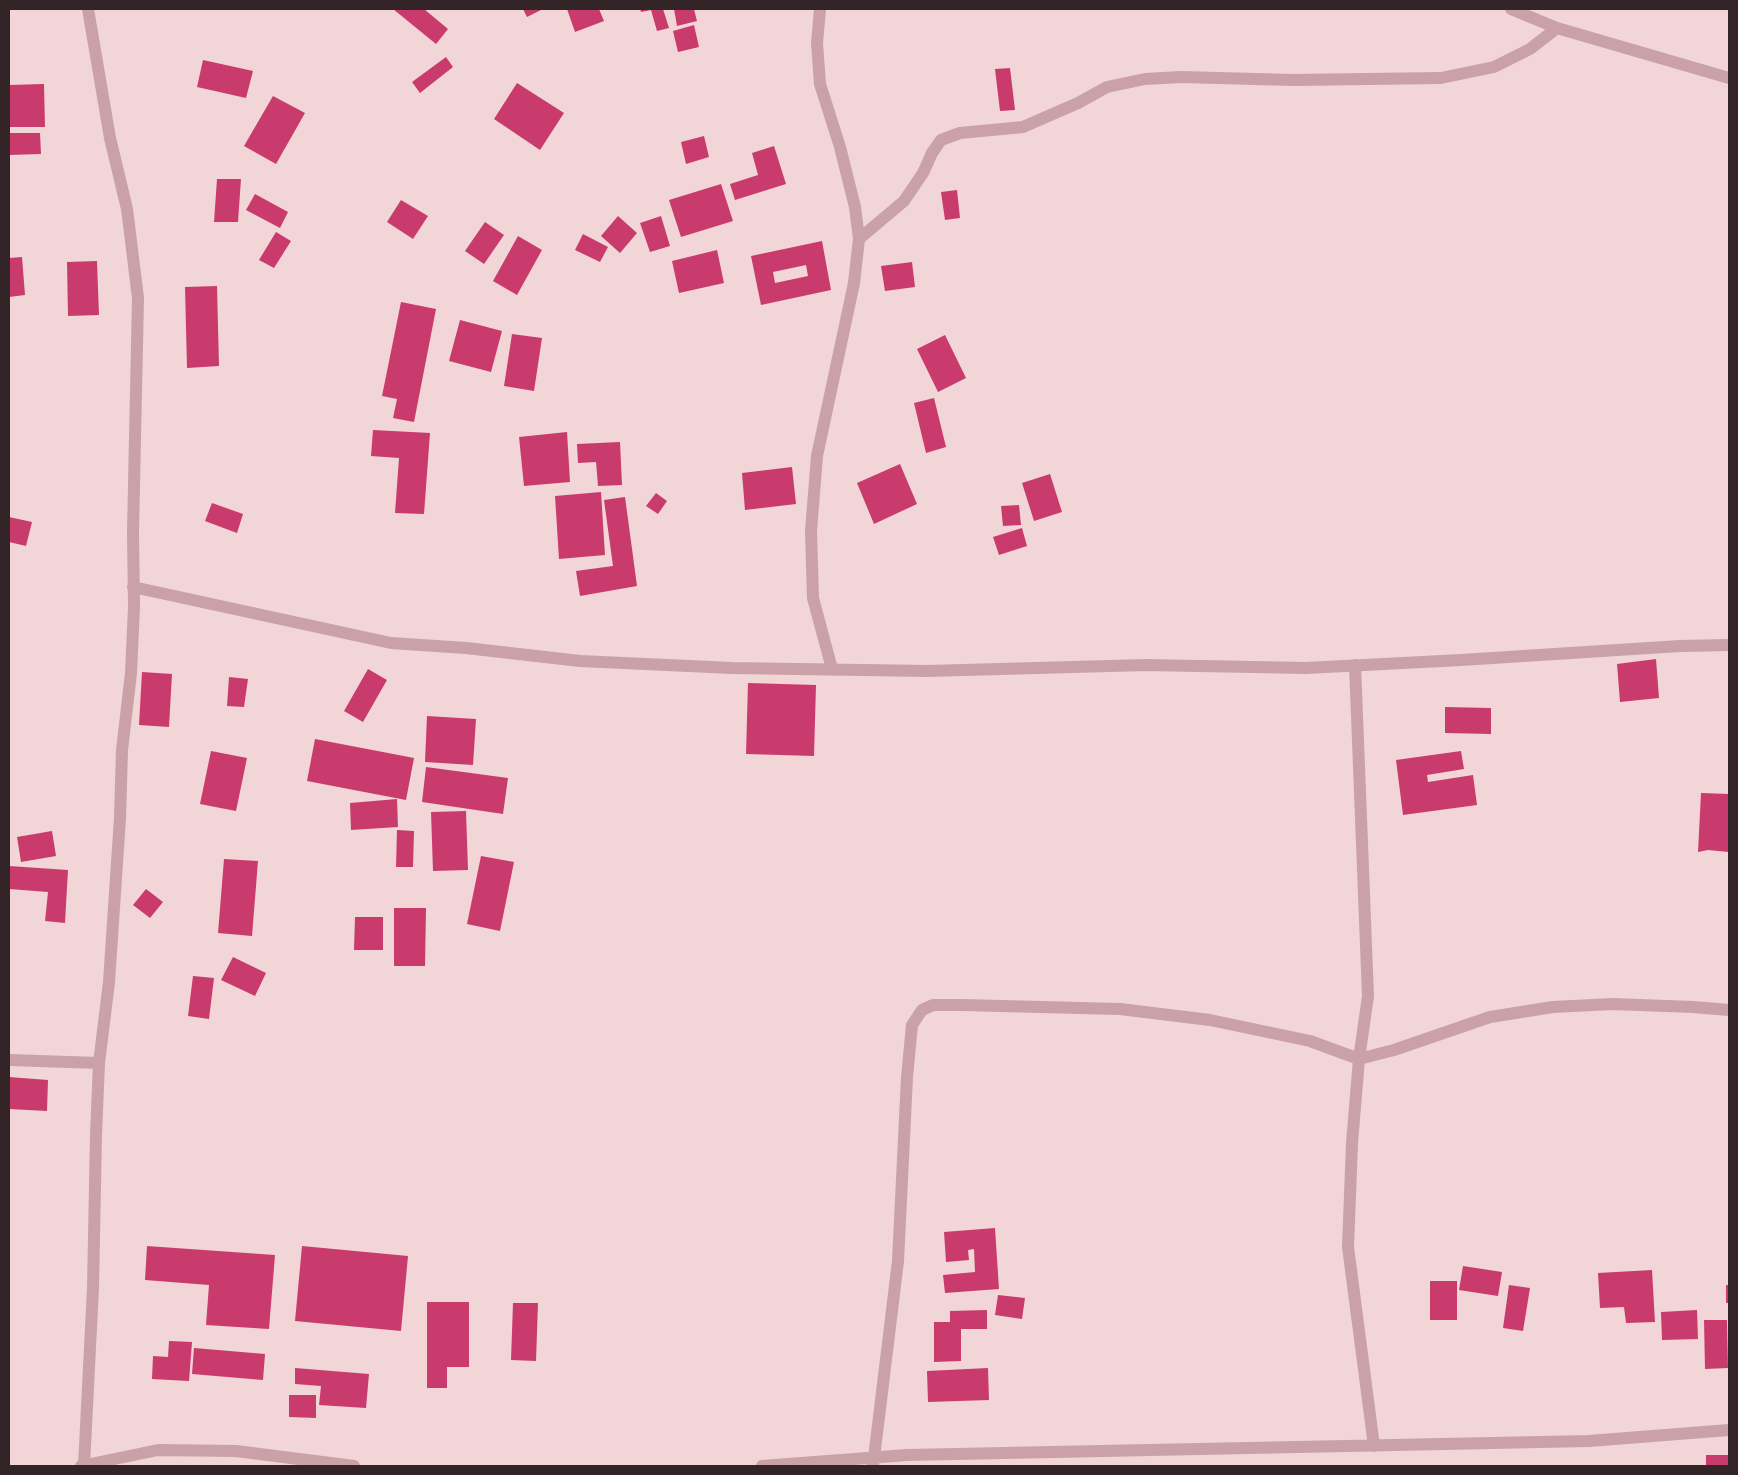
<!DOCTYPE html>
<html>
<head>
<meta charset="utf-8">
<style>
  body { margin:0 }
  #map { position:relative; width:1738px; height:1475px; overflow:hidden; background:#f1d5d7; font-family:"Varela Round",sans-serif }
  canvas { display:block }
  .frame { position:absolute; inset:0; border:10px solid #332428; pointer-events:none }
</style>
</head>
<body>
<div id="map">
<canvas width="1738" height="1475"></canvas>
<div class="frame"></div>
</div>
<script>
const g = document.querySelector('canvas').getContext('2d');
g.lineJoin = 'round';
function fill(path, color) {
  g.fillStyle = color;
  g.fill(path, 'evenodd');
}
function stroke(path, color, width, dash) {
  g.strokeStyle = color;
  g.lineWidth = width;
  g.lineCap = dash ? 'butt' : 'round';
  g.setLineDash(dash || []);
  g.stroke(path);
}
fill(new Path2D(`
  M393,9H424L448,29L436,44Z
  M523,9H543L527,17Z
  M567,9H599L604,21L575,32Z
  M640,9H663L669,28L657,31L651,10L641,12Z
  M674,9H694L697,21L677,26Z
  M694,25L699,47L678,52L673,31Z
  M446,57L453,67L420,93L412,82Z
  M203,60L253,71L246,98L197,87Z
  M1010,68L1015,110L1000,111L995,69Z
  M517,83L564,113L540,150L494,119Z
  M44,84L45,127H9V85Z
  M273,96L305,113L276,164L244,146Z
  M9,133H40L41,154L9,155Z
  M704,136L709,157L686,164L681,142Z
  M774,146L786,184L735,200L730,184L758,175L752,153Z
  M217,179H241L238,222H214Z
  M721,184L733,221L681,237L669,200Z
  M957,190L960,218L945,220L941,192Z
  M255,194L288,212L280,228L246,210Z
  M401,200L428,216L413,239L387,222Z
  M618,216L637,233L620,253L601,236Z
  M661,216L670,246L650,252L640,223Z
  M485,222L504,235L484,264L465,251Z
  M276,232L291,241L274,268L259,260Z
  M583,234L608,247L600,262L575,250Z
  M518,236L542,250L517,295L493,281Z
  M822,241L831,290L761,305L751,256ZM806,265L808,276L775,283L773,272Z
  M717,250L724,283L679,293L672,261Z
  M22,257L25,295L9,297V258Z
  M97,261L99,315L68,316L67,262Z
  M912,262L915,287L885,291L881,266Z
  M217,286L219,366L187,368L185,287Z
  M401,302L436,309L414,422L393,418L397,399L382,396Z
  M460,320L502,331L491,372L449,361Z
  M512,334L542,338L534,391L504,386Z
  M945,335L966,378L938,392L917,349Z
  M934,398L946,447L926,453L914,403Z
  M373,430L430,433L424,514L395,513L399,458L371,456Z
  M567,432L570,482L524,486L519,437Z
  M620,442L622,485L598,486L596,462L578,463L577,444Z
  M900,464L917,504L874,524L857,483Z
  M792,467L796,504L745,510L742,473Z
  M1050,474L1062,512L1034,521L1022,483Z
  M601,492L605,555L559,559L555,496Z
  M656,493L667,501L658,514L646,506Z
  M625,497L637,586L580,596L576,571L613,566L604,500Z
  M212,503L243,514L237,533L205,521Z
  M1019,505L1021,525L1003,526L1001,506Z
  M9,517L32,522L26,546L9,542Z
  M1022,528L1027,546L999,555L993,537Z
  M1656,659L1659,698L1620,702L1617,664Z
  M368,669L387,680L363,722L344,711Z
  M142,672L172,674L169,727L139,725Z
  M229,677L248,679L244,707L227,706Z
  M748,683L816,685L814,756L746,754Z
  M1445,707L1491,708V734L1445,733Z
  M427,716L476,719L473,765L425,762Z
  M315,739L414,758L406,800L307,781Z
  M211,751L247,758L236,811L200,804Z
  M1461,751L1464,769L1427,775L1428,782L1473,775L1477,805L1403,815L1396,760Z
  M426,767L508,778L503,814L422,802Z
  M1701,793L1729,794V852L1708,850L1698,852Z
  M397,799L398,827L351,830L350,803Z
  M466,811L468,870L433,871L431,812Z
  M397,830L414,831L413,867H396Z
  M52,831L56,856L21,862L17,837Z
  M481,856L514,862L500,931L467,924Z
  M224,859L258,861L252,936L218,933Z
  M9,866L68,870L65,923L45,921L48,892L9,889Z
  M146,889L163,902L150,918L133,905Z
  M394,908H426L425,966H394Z
  M355,917H383V950H354Z
  M233,957L266,973L255,996L221,980Z
  M193,976L214,978L209,1019L188,1016Z
  M9,1077L48,1080L47,1111L9,1109Z
  M995,1228L999,1289L945,1293L943,1275L975,1272L974,1249L968,1250L969,1260L946,1262L944,1232Z
  M147,1246L275,1255L269,1329L206,1325L209,1285L145,1280Z
  M302,1246L408,1256L401,1331L295,1321Z
  M1463,1266L1502,1272L1498,1296L1459,1290Z
  M1652,1270L1655,1322L1626,1323L1624,1307L1600,1308L1598,1273Z
  M1430,1281H1457V1320H1430Z
  M1509,1285L1530,1288L1523,1331L1503,1328Z
  M1726,1285H1729V1303H1726Z
  M998,1295L1025,1298L1022,1319L995,1315Z
  M427,1302H469V1367H447V1388H427Z
  M513,1303H538L536,1361L511,1360Z
  M987,1310V1329H961V1361L934,1362V1322H950V1311Z
  M1697,1310L1698,1339L1662,1340L1661,1312Z
  M1704,1320H1727L1728,1368L1705,1369Z
  M169,1341L192,1342L189,1381L152,1379L153,1356L168,1357Z
  M194,1348L265,1354L263,1380L192,1374Z
  M295,1368L369,1374L366,1408L319,1405L321,1386L295,1384Z
  M988,1368L989,1400L928,1402L927,1371Z
  M289,1395H316V1418L289,1417Z
  M1706,1455H1729V1466H1706Z`), '#c93b6d');
stroke(new Path2D(`
  M820,9L817,43L820,84L840,147L855,207L859,239L854,283L817,456L811,531L813,598L832,669
  M1511,9L1557,28L1729,78
  M859,239L904,201L923,173L932,153L941,140L960,133L1023,127L1078,103L1107,87L1145,79L1181,77L1293,80L1441,78L1494,67L1530,49L1557,28
  M133,587L391,643L466,648L580,661L732,668L927,671L1146,665L1306,668L1461,660L1680,646L1729,645
  M1355,665L1368,996L1359,1059L1352,1143L1348,1247L1374,1446
  M9,1060L99,1063
  M81,1466L158,1450L236,1451L354,1466
  M84,1466L93,1288L96,1135L99,1063L109,982L120,818L122,750L131,673L134,607L133,532L138,298L127,209L110,138L88,9
  M762,1466L907,1455L1589,1441L1729,1430
  M873,1466L898,1261L907,1077L912,1025L922,1010L933,1005H962L1120,1009L1210,1020L1310,1041L1359,1059L1394,1050L1490,1017L1553,1007L1613,1004L1693,1007L1729,1010`), '#c9a1a7', 12);
</script>
</body>
</html>
